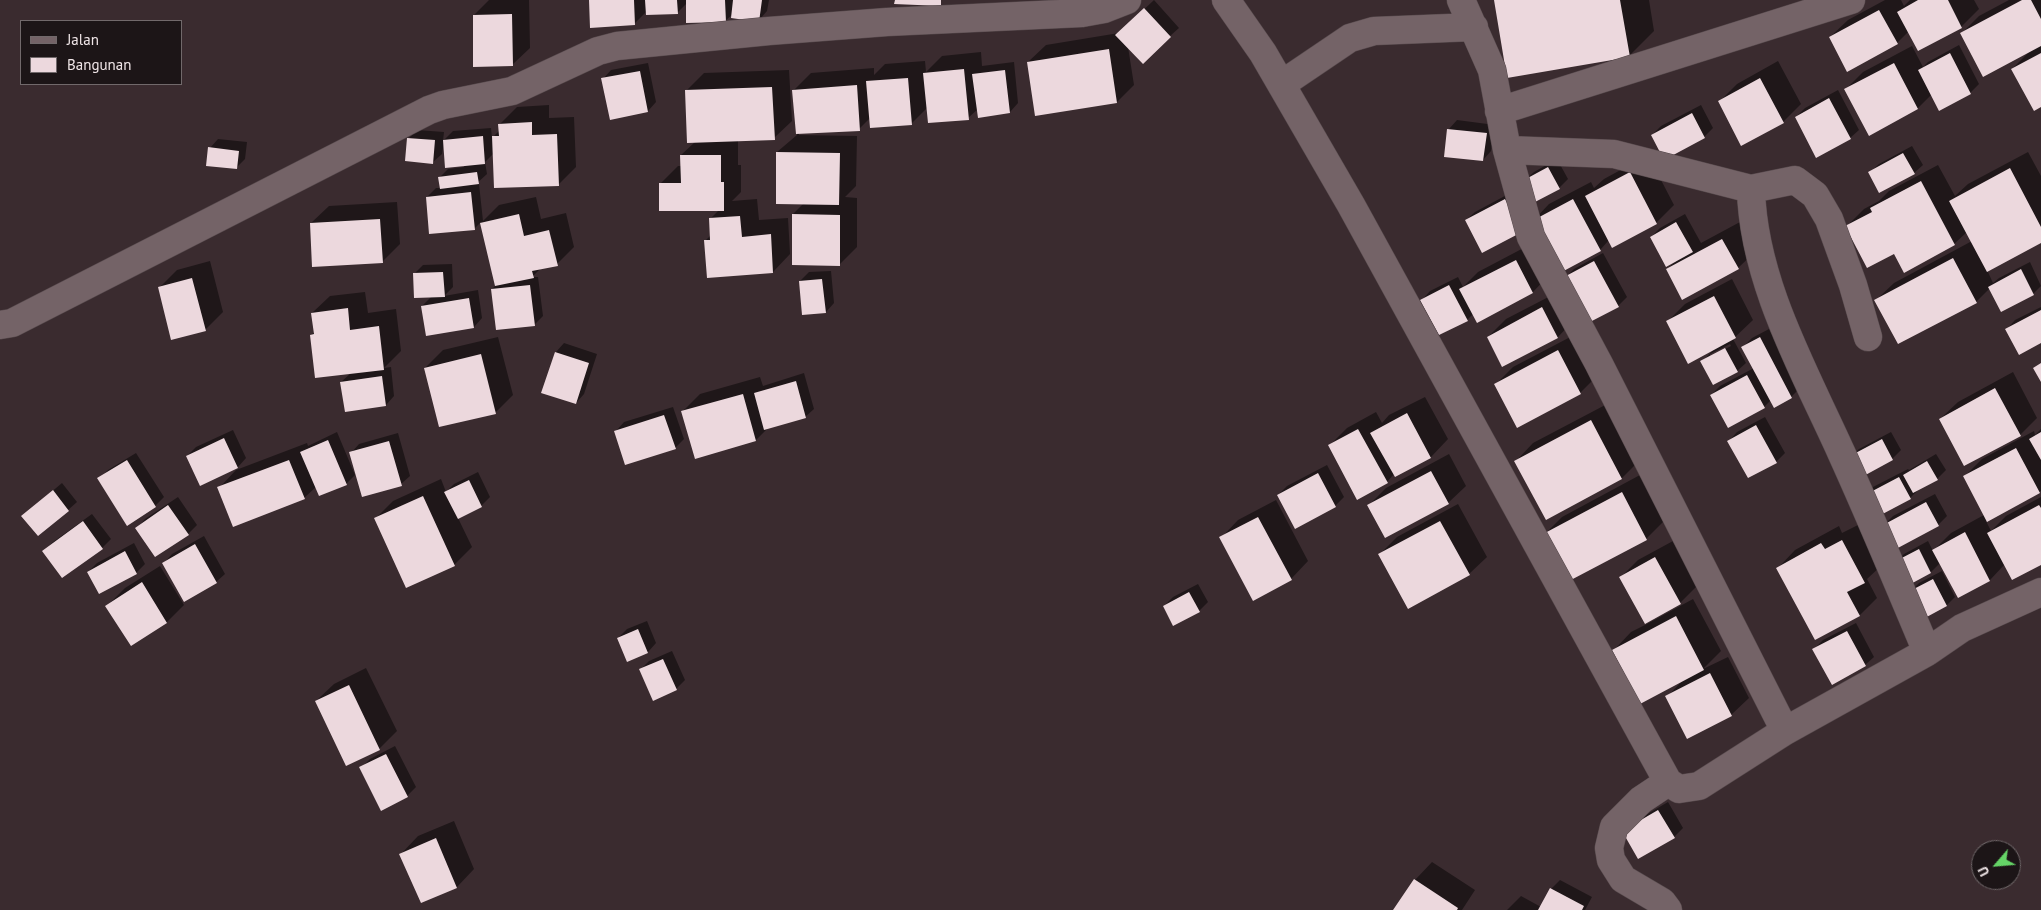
<!DOCTYPE html>
<html>
<head>
<meta charset="utf-8">
<style>
  body { margin:0 }
  #map { position:relative; width:2041px; height:910px; overflow:hidden; background:#3a2b2f; font-family:"PT Sans",sans-serif }
  canvas { display:block }
  .legend { position:absolute; left:20px; top:20px; width:162px; height:65px; box-sizing:border-box; background:#1c1517; border:1px solid #71696b; margin:0; padding:6px 9px; list-style:none; font-size:15px; color:#f0e6e8 }
  .legend li { display:flex; align-items:center; gap:10px; height:25px }
  .legend b { width:25px; border:1px solid #71696b }
  .north { position:absolute; left:1971px; top:840px; width:50px; height:50px; box-sizing:border-box; background:#1c1517; border:1px solid #71696b; border-radius:50%; rotate:243deg; font-size:14px; font-weight:700; line-height:20px; text-align:center; color:#f0e6e8 }
  .north::after { content:''; display:block; margin:auto; width:18px; height:22px; background:#65d467; clip-path:polygon(50% 0,100% 100%,50% 72%,0 100%) }
</style>
</head>
<body>
<div id="map">
<canvas width="2041" height="910"></canvas>
<ul class="legend">
<li><b style="height:6px;background:#746367"></b>Jalan</li>
<li><b style="height:14px;background:#ecd8dd"></b>Bangunan</li>
</ul>
<div class="north">U</div>
</div>
<script>
const g = document.querySelector('canvas').getContext('2d');
g.lineJoin = 'round';
function fill(path, color) {
  g.fillStyle = color;
  g.fill(path, 'evenodd');
}
function stroke(path, color, width, dash) {
  g.strokeStyle = color;
  g.lineWidth = width;
  g.lineCap = dash ? 'butt' : 'round';
  g.setLineDash(dash || []);
  g.stroke(path);
}
fill(new Path2D(`
  M489,0H529L530,48L512,65L474,15Z
  M590,0H769L767,11L759,20L733,14L725,21L687,3L677,13L647,11L635,23Z
  M1154,0L1179,28L1170,36L1128,47L1134,85L1117,102L1028,62L1046,45L1119,33Z
  M1495,0H1649L1654,31L1629,56Z
  M1885,0H1901L1904,6L1910,0H1974L1979,9L1961,27L1919,50L1909,31L1897,43L1830,37L1848,20Z
  M2009,0H2041V105L2012,69L2030,51L1961,34L1979,16Z
  M1959,45L1979,84L1970,93L1940,109L1932,94L1918,108L1869,134L1845,90L1863,72L1912,46L1923,67L1928,62Z
  M981,52L982,66L1014,62L1018,103L1010,112L978,109L968,118L928,107L911,124L870,118L859,129L799,133V135L857,136L856,186L845,197L857,198V247L839,265L793,214L804,203L777,152L797,135L794,90L811,73L874,68V75L885,64L925,61L926,72L942,56Z
  M1778,61L1801,104L1783,122L1719,102L1737,84Z
  M648,63L656,102L648,111L603,79L611,70Z
  M789,70L792,121L774,138L738,140V165H741V192L732,201L757,199L759,220L788,218L790,254L773,272L706,240L711,235L710,219L720,209L660,184L678,166H682L681,155L695,142L687,90L704,73Z
  M1838,90L1859,130L1850,138L1796,117L1805,108Z
  M549,105V118L574,117L576,167L559,184L494,153L485,162L487,174L476,184H479L483,221L499,205L536,197L541,219L566,213L574,247L557,264L542,267L532,277H538L543,316L534,325L492,289L496,285L481,222L474,229L427,197L436,188H441L439,178L448,169L464,167V164L444,142L442,154L433,162L408,139L417,130L444,132L443,141L453,131L491,128L492,138L500,130V124L517,107Z
  M1701,105L1713,128L1704,137L1652,135L1661,126Z
  M1457,120L1495,125L1491,151L1483,160L1446,156L1449,129Z
  M218,139L247,142L245,159L236,168L210,148Z
  M1912,146L1923,165L1914,173L1870,172L1879,164Z
  M2028,152L2041,176V242L1987,270L1993,283L1999,278L2030,262L2041,286L2033,294L1990,288L1976,302L1899,342L1876,300L1894,283L1972,241L1967,232L1954,244L1894,253L1847,226L1864,209L1879,201L1889,191L1938,165L1955,196L1968,184Z
  M1648,155L1674,205L1656,223L1612,246L1609,240L1600,250L1532,222L1549,204L1591,182L1594,188L1604,179Z
  M1557,159L1568,179L1559,188L1536,200L1525,180L1534,172Z
  M1514,191L1530,222L1466,220L1475,212Z
  M397,202L400,244L382,262L311,223L329,206Z
  M1685,214L1701,243L1740,222L1756,251L1738,268L1667,269L1676,261L1651,237L1660,228Z
  M1533,243L1550,274L1533,292L1478,321L1474,313L1467,320L1422,300L1430,291L1458,277L1463,287L1478,272Z
  M1603,253L1627,297L1618,306L1565,278L1574,269Z
  M210,261L223,312L205,330L159,288L177,270Z
  M452,264L453,287L444,296L478,290L482,318L474,327L422,306L432,296L414,274L423,265Z
  M831,271L834,303L826,312L800,281L809,272Z
  M1732,279L1753,320L1733,339L1746,363L1737,371L1702,362L1714,349L1667,322L1685,304ZM1730,344L1731,346L1710,357V354Z
  M1560,291L1575,319L1558,337L1503,365L1488,337L1506,319Z
  M365,292L368,313L396,309L401,351L384,368L391,367L394,396L386,405L341,382L351,373L311,335L315,332L312,313L330,296Z
  M2041,307V342L2007,329L2015,320Z
  M1769,329L1800,388L1791,397L1771,400L1764,407L1711,395L1720,386L1754,368L1743,347L1752,338Z
  M1576,334L1598,375L1580,393L1495,385L1513,367Z
  M498,337L513,395L496,412L425,368L443,350Z
  M564,343L597,354L584,394L576,403L556,352Z
  M2013,372L2037,418L2020,435L1940,419L1958,402Z
  M804,373L814,409L805,417L768,428L756,440L682,412L700,394L760,377L763,386Z
  M1425,397L1448,439L1431,457L1394,474L1387,482L1330,445L1347,428L1376,412L1382,423L1389,415Z
  M1609,403L1639,461L1622,478L1516,461L1533,443Z
  M673,407L684,439L675,448L616,431L624,422Z
  M1765,417L1785,453L1776,462L1729,441L1737,432Z
  M2041,429V491L1986,521L1991,531L2006,516L2041,497V564H2005L1990,580L1958,596L1940,563L1931,572L1895,563L1904,554L1928,541L1933,551L1951,533L1984,515L1964,477L1982,459L2034,431L2035,435Z
  M233,430L246,458L238,467L187,456L196,447Z
  M337,432L355,475L346,484L316,487L304,498L219,488L236,470L307,443L308,446Z
  M1891,432L1901,450L1892,459L1850,457L1859,449Z
  M398,433L410,476L401,484L351,453L359,444Z
  M136,453L164,497L155,506L99,479L108,470Z
  M1449,454L1466,486L1448,503L1368,506L1386,488Z
  M1936,454L1946,470L1937,479L1919,489L1910,498L1864,496L1873,487L1908,469L1909,470Z
  M1327,465L1344,497L1335,506L1278,495L1287,486Z
  M478,472L490,497L481,506L458,518L472,547L454,565L376,518L393,501L441,479L446,492L454,484Z
  M1640,475L1664,521L1646,539L1545,534L1562,517Z
  M62,483L77,502L68,510L23,516Z
  M1935,494L1947,516L1938,525H1884L1893,516Z
  M178,497L197,525L188,534L156,556L137,528L145,519Z
  M1276,500L1308,561L1291,579L1221,538L1238,520Z
  M1458,504L1487,557L1469,574L1380,554L1397,537Z
  M92,514L111,539L102,548L44,551L53,542Z
  M1860,524L1882,565L1867,579L1877,598L1860,615L1778,568L1795,550L1839,526L1842,533Z
  M204,536L225,574L216,582L164,563L172,554Z
  M1673,541L1698,585L1680,603L1646,622L1647,624L1693,599L1721,651L1703,669L1728,657L1749,698L1731,715L1667,697L1683,680L1614,650L1631,632L1647,624L1621,577L1638,560Z
  M134,543L145,564L136,573L88,572L97,563Z
  M160,566L184,605L167,622L132,644L107,606L125,588Z
  M1942,571L1955,597L1947,605L1924,617L1910,592L1919,583Z
  M1198,584L1208,602L1199,611L1174,624L1164,606L1173,597Z
  M647,621L656,643L648,652L618,638L627,629Z
  M1856,623L1874,657L1865,665L1814,649L1823,640Z
  M672,651L685,680L676,689L640,670L649,661Z
  M366,668L397,731L379,749L347,765L316,701L334,684Z
  M395,746L416,787L407,796L361,768L370,759Z
  M1668,802L1683,828L1674,837L1638,858L1632,823Z
  M454,821L474,869L457,887L422,902L401,854L418,836Z
  M1432,862L1475,890L1462,910H1395L1415,880Z
  M1560,880L1592,897L1585,910H1507L1521,896L1541,907L1551,889Z`), '#0007');
fill(new Path2D(`
  M589,0H634L635,25L590,28Z
  M645,0H677L678,14L646,15Z
  M686,0H725L726,22L686,23Z
  M733,0H762L759,22L731,18Z
  M895,0H941V6L894,4Z
  M1494,0H1620L1630,57L1507,78Z
  M1918,0H1948L1962,28L1918,51L1897,12Z
  M2022,0H2031L2041,19V46L1983,77L1960,33Z
  M1144,8L1171,37L1143,64L1115,35Z
  M1879,10L1898,44L1847,72L1829,37Z
  M512,14L513,66L473,67V15Z
  M1109,49L1117,103L1035,116L1027,62Z
  M1950,53L1971,94L1939,111L1918,70Z
  M2041,53V107L2034,111L2011,69Z
  M1894,63L1918,109L1869,136L1844,89Z
  M964,69L969,120L928,123L923,73Z
  M1005,70L1010,113L978,118L972,74Z
  M640,71L648,112L610,120L601,78Z
  M908,78L912,125L870,128L866,81Z
  M1760,78L1784,123L1741,146L1718,101Z
  M857,85L860,131L796,134L792,90Z
  M772,87L775,140L687,143L685,90Z
  M1829,98L1851,139L1816,158L1795,117Z
  M1692,113L1705,138L1664,160L1651,135Z
  M532,122V135L557,134L559,186L494,188L492,136H499L498,124Z
  M1447,129L1487,133L1483,161L1444,157Z
  M483,136L485,164L445,168L443,140Z
  M407,138L435,140L433,164L405,161Z
  M208,147L239,151L237,169L206,166Z
  M776,152L840,153L839,205L776,204Z
  M1903,153L1915,174L1879,193L1868,172Z
  M680,155H721V182H724V211H659V183H681Z
  M1548,167L1560,189L1535,202L1524,180Z
  M2010,168L2041,227V243L1987,272L1949,201Z
  M477,172L479,184L440,189L438,177Z
  M1630,172L1657,224L1612,248L1585,196Z
  M1921,181L1955,245L1904,273L1894,254L1867,268L1845,226L1872,212L1870,208Z
  M471,192L475,230L429,234L426,197Z
  M1505,199L1522,232L1482,253L1465,220Z
  M1573,199L1601,251L1558,274L1530,222Z
  M519,214L524,236L549,230L558,266L532,271L534,278L495,286L480,223Z
  M792,214L840,215V266L792,265Z
  M740,216L742,237L771,234L773,273L707,278L704,240H710L709,218Z
  M380,219L383,263L312,267L310,223Z
  M1676,222L1693,252L1666,267L1650,237Z
  M1722,239L1739,269L1682,300L1666,269Z
  M1953,258L1977,303L1898,344L1874,300Z
  M1516,260L1533,293L1477,323L1459,289Z
  M1594,261L1619,307L1588,323L1564,277Z
  M2021,269L2034,295L2001,312L1988,287Z
  M443,272L445,297L414,298L413,273Z
  M192,278L206,331L171,340L158,287Z
  M822,279L826,313L802,315L799,281Z
  M530,285L535,326L496,330L491,289Z
  M1449,285L1468,321L1439,335L1420,300Z
  M1714,296L1736,338L1688,364L1666,321Z
  M469,298L474,328L426,336L421,306Z
  M1542,307L1558,338L1502,367L1487,337Z
  M348,308L350,330L379,326L384,370L315,378L310,335L314,334L311,313Z
  M2041,310V343L2019,355L2005,329Z
  M1760,337L1792,398L1774,408L1741,347Z
  M1725,348L1738,372L1713,385L1700,361Z
  M1558,350L1581,394L1517,428L1494,384Z
  M555,352L589,363L576,404L541,393Z
  M481,354L496,414L439,427L424,368Z
  M2041,363V382L2033,368Z
  M1747,375L1765,408L1728,428L1710,395Z
  M382,376L386,406L345,412L340,382Z
  M796,381L806,418L764,430L754,393Z
  M1995,388L2021,436L1964,466L1939,419Z
  M743,394L756,441L695,459L681,411Z
  M1407,413L1431,458L1395,477L1370,433Z
  M664,415L676,449L625,465L614,431Z
  M1591,420L1622,479L1546,520L1514,461Z
  M1756,425L1777,463L1748,478L1727,441Z
  M1358,429L1388,483L1357,500L1328,445Z
  M2041,432V460L2029,439Z
  M224,438L238,468L200,486L186,456Z
  M1882,439L1893,460L1860,478L1848,457Z
  M328,440L347,485L319,496L300,452Z
  M389,441L402,486L362,497L349,452Z
  M2016,448L2040,493L1987,522L1963,476Z
  M127,460L156,507L127,526L97,478Z
  M289,460L305,499L233,527L217,487Z
  M1927,461L1938,480L1913,493L1903,475Z
  M1431,471L1449,504L1385,538L1367,505Z
  M1318,473L1336,507L1295,529L1277,495Z
  M1899,477L1911,499L1875,518L1863,496Z
  M469,480L482,507L458,519L444,492Z
  M53,490L69,511L38,536L21,516Z
  M1622,492L1647,540L1569,581L1543,534Z
  M423,496L455,566L406,588L374,518Z
  M1926,502L1939,526L1896,549L1883,525Z
  M168,505L189,535L155,557L135,528Z
  M2039,505L2041,508V565L2012,580L1987,533Z
  M1258,517L1292,580L1253,601L1219,537Z
  M83,521L103,549L62,578L42,551Z
  M1440,521L1470,575L1408,609L1378,554Z
  M1965,532L1990,581L1958,598L1932,550Z
  M1842,540L1865,583L1847,592L1860,616L1815,640L1776,568L1821,543L1825,549Z
  M195,544L217,583L184,602L162,563Z
  M1919,549L1931,573L1907,586L1894,562Z
  M125,551L137,574L99,594L87,572Z
  M1655,557L1681,604L1645,624L1619,577Z
  M1933,579L1947,606L1923,619L1908,592Z
  M142,582L167,623L131,646L105,606Z
  M1189,592L1200,612L1173,626L1163,606Z
  M1676,616L1704,670L1640,704L1612,650Z
  M638,629L648,653L627,662L617,638Z
  M1847,631L1866,666L1832,685L1812,649Z
  M663,659L677,690L653,701L639,669Z
  M1710,673L1732,716L1687,739L1665,696Z
  M349,685L380,750L346,766L315,701Z
  M386,754L408,797L381,811L359,767Z
  M1658,810L1675,838L1638,859L1622,831Z
  M436,838L457,888L421,903L399,854Z
  M1414,879L1458,908L1457,910H1393Z
  M1550,888L1584,906L1582,910H1538Z`), '#ecd8dd');
const street = new Path2D(`
  M1226,0L1263,53L1351,205L1668,782L1679,789L1699,786L1785,731
  M1461,0L1492,70L1507,150L1531,237L1599,364L1785,731L1927,652L1962,628L2041,592
  M1282,84L1350,38L1374,31L1474,27
  M1499,111L1851,0
  M1507,150L1614,154L1751,189L1795,180L1815,195L1829,219L1853,285L1868,337
  M1751,189C1753,281 1804,370 1841,452C1871,518 1899,585 1927,652
  M0,325L12,323L429,110L443,105L512,91L598,51L617,46L769,31L887,22L1082,13L1104,9L1127,0
  M1668,910L1662,902L1623,879L1611,860L1609,848L1614,827L1641,800L1668,782`);
stroke(street, '#574a4d', 29);
stroke(street, '#746367', 28);
</script>
</body>
</html>
